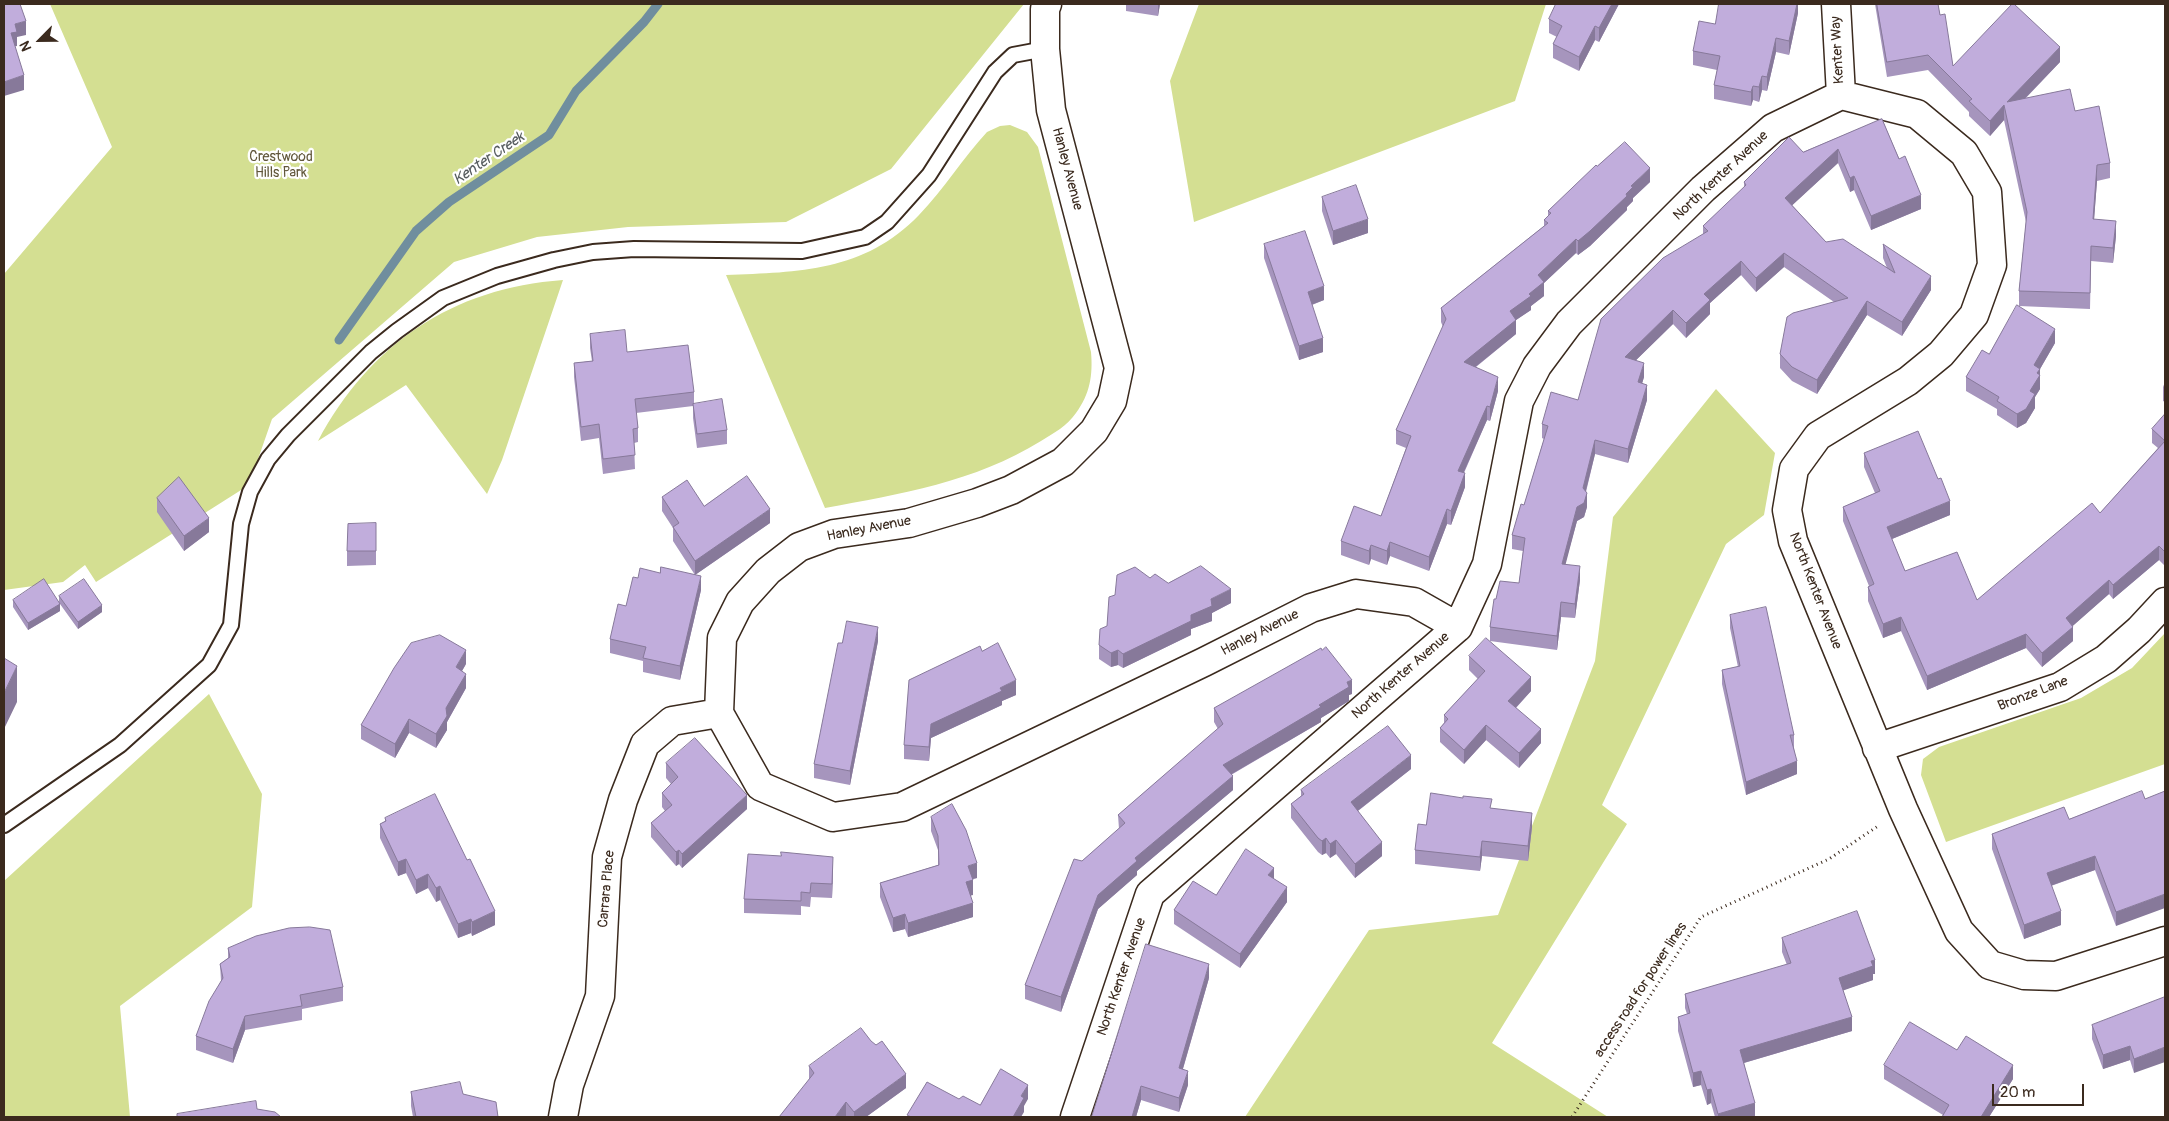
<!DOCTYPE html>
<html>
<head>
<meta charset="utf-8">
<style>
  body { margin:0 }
  #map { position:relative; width:2169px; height:1121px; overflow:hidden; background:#fff; font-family:Pangolin,sans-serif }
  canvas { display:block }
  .frame { position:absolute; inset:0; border:5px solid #3b2a1e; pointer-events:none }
  .north { position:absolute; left:15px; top:15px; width:50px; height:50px; -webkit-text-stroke:4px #fff; paint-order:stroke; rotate:247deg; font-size:14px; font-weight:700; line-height:20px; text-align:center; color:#3b2a1e }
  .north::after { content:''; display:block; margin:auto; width:18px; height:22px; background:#3b2a1e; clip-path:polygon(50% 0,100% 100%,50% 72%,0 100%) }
  .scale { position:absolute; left:1992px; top:1084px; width:92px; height:22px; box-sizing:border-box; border:2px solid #3b2a1e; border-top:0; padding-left:6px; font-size:15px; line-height:18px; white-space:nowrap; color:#3b2a1e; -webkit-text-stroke:4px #fff; paint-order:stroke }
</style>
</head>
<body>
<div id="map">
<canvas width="2169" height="1121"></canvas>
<div class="frame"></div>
<div class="north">N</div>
<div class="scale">20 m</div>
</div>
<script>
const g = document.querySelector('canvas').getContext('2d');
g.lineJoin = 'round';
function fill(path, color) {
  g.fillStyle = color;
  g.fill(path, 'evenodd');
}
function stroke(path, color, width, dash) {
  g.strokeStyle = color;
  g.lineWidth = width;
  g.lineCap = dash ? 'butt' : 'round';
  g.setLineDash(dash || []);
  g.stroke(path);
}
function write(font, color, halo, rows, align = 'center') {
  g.font = font + ' Pangolin,sans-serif';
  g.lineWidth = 4.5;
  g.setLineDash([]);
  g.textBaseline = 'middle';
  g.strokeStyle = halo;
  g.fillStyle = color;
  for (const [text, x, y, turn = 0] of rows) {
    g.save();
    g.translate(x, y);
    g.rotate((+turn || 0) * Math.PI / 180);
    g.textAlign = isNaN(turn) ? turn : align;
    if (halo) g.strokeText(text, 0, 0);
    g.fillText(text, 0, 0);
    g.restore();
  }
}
fill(new Path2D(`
  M50,4H1024L891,169L786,222L628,227L537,237L454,262L272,419L249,485L96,582L85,565L63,582L4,590V274L112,147Z
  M1199,4H1546L1515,101L1194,222L1170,81Z
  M1010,125L1027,132L1038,147L1091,352C1093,375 1090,394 1076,413C1067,426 1054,433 1041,441C975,482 900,494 825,508L726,275C799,272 864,272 919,215C944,189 963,158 987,132L1000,126Z
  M563,280L502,460L487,494L406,385L318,441C370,344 452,288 563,280Z
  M1716,389L1775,453L1764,515L1726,544L1602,805L1627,824L1492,1043L1608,1117H1245L1369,930L1498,915L1595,661L1613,517Z
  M2165,633V764L1946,842L1921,775L1923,759L1939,747L2081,698L2132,668Z
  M209,694L262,794L252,907L120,1006L130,1117H4V881Z`), '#d4df92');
stroke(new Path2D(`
  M339,340L416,231L449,202L549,135L576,91L644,22L658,4`), '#708e9e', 9);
const lane = new Path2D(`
  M4,825L120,745L209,665L231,625L241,524L250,492L268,459L288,435L371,352L397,331L443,298L497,276L554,260L593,252L634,249L802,251L865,237L887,222L929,175L995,72L1013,55L1045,49`);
const street = new Path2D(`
  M1047,4L1045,9V49L1051,110L1119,368L1112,401L1094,431L1063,462L1011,490L977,503L909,523L834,534L799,547L768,571L740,602L722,638L719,713L760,786L833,817L902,807L1204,662L1311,608L1356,594L1414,602L1458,627
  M1836,4L1841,95
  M1877,748L2060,687L2106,659L2139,630L2165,602
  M563,1117L569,1085L600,996L607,857L623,800L645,744L672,721L719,713
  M1075,1117L1150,894L1458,627L1487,564L1519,401L1537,366L1569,323L1703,189L1773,128L1841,95L1917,114L1964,153L1987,192L1992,265L1974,315L1941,354L1908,381L1818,436L1794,469L1787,510L1793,541L1903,809L1959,931L1990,965L2024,975L2056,976L2165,941`);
stroke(lane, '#3b2a1e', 18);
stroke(street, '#3b2a1e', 31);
stroke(new Path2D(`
  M1572,1117L1701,917L1829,859L1878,826`), '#3b2a1e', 3, [1, 4]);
stroke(lane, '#fff', 14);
stroke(street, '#fff', 28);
fill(new Path2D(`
  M1126,4H1160L1158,16L1126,11Z
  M1556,4H1619L1599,42L1595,40L1579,71L1553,58V44L1557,37L1549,33V19Z
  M1798,4V13L1789,55L1776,52L1767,91L1762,90L1759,102L1753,100L1751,106L1714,99V85L1717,70L1693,65V51L1715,24Z
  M1875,4H1938L1940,15L1953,66L2060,62L2025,99L2075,111L2110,163V178L2097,181L2094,219L2116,236L2113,263L2091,261L2090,309L2019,306V291L2026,222L2004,120L1990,136L1969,116V112L1928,70L1887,77Z
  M1882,119L1921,209L1871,230L1854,190L1850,192L1838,163L1792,205L1826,242L1887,268L1883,258V244L1931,290L1902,336L1867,315L1817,394L1792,381L1780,368V354L1834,302L1784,267L1756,292L1741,275L1710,303V314L1686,338L1673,324L1636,360L1644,377L1642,384L1647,400L1628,463L1595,454L1586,492L1587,507L1584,517L1577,521L1565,564L1580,580L1575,618L1561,617L1557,650L1490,641V627L1496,599L1519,583L1523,551L1512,549V535L1524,505L1544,439L1542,438V424L1578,400L1703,234V226L1744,188V182L1803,152Z
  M1597,166L1650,182L1633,198V201L1627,207V210L1590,246L1578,255L1576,253L1544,283V296L1531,306V310L1516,320V334L1476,367L1498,391L1490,421L1487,420L1464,473L1465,487L1451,525L1447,524L1429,571L1390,556L1387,565L1371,559L1369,565L1341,555V541L1381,516L1406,448L1396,444V430L1443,327L1441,322V308L1544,226V220L1548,216V211Z
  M1322,197L1368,233L1333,245L1322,211Z
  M1264,244L1324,300L1312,305L1323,352L1299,360L1264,258Z
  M590,334L627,352L694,392V404L727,430V444L697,448L693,418V406L636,413L638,428V442L634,443L635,469L603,474L599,438L581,441L574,377V363L592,361L590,348Z
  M2055,343L2040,369V389L2035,397V408L2026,423L2017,428L1997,415V409L1966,391V377L1989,354Z
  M2165,382V402L2163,401V387Z
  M2165,414V566L2159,560L2113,599L2109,594L2072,626L2073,641L2042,667L2026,648L1927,690L1901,631L1883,638L1868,601V587L1869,586L1843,521V507L1875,493L1864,467V453L1950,515L1892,539L1905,571L1977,600L2100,513L2158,448L2152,443V429Z
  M662,497L770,523L695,575L673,541V528L662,511Z
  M157,498L209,532L184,551L157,512Z
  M376,523V565L347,566V551Z
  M1150,578L1168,583L1231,603L1212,613V621L1191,629V635L1123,668L1118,665L1111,667L1099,659V645L1107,626L1115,595Z
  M701,590L680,680L643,672V661L610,653V639L626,606Z
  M59,596L102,612L78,629L60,604V611L28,630L13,607V600L59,603Z
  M1730,615L1794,735V748L1797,774L1746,795L1722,684V670L1738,667L1730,628Z
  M878,641L850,785L814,778V764L842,643Z
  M982,651L1016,695L1002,701V705L931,738L929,761L904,759V745Z
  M1469,656L1531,691L1516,708L1541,743L1519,768L1486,740L1464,764L1440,742V728L1444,723V715L1478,679L1469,670Z
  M466,664L462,671L466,688L447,722V730L436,748L409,733L395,758L361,739V725Z
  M1352,694L1349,695V701L1321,718V722L1231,775L1233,790L1137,871V875L1098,909L1061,1012L1025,999V985L1082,861L1119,829L1118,815L1218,729L1214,722V708Z
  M666,763L747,809L682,868L679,864L676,866L651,837V823L665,811L662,807V793L671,784L666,778Z
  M1411,769L1358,811L1382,856L1355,878L1336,854L1330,858L1326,853L1322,855L1318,852L1291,818V804L1301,796V790Z
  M2145,799L2116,926L2095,870L2051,886L2061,925L2024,939L1992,849V834L2069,819Z
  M1492,808L1532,827L1528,861L1482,856L1480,871L1415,864V850L1426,825Z
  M931,817L977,878L973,879V895H970L973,917L908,937L905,929L893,932L880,897V883L938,865V850L931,831Z
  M385,818L495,925L472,936L471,933L458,938L440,900L436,902L428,888L416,894L406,873L398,876L380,838V824L385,821Z
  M833,871L832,898L811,897L810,907L801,906V915L744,913V899Z
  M1274,879L1287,902L1240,968L1174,924V910L1216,895Z
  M1782,938L1875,974H1873V980L1843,990L1852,1031L1744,1063L1755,1117H1715L1711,1103L1707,1105L1701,1085L1693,1087L1678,1031V1017L1687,1014L1685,1008V994L1787,965L1782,952Z
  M228,948L343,987V1001L302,1009V1020L245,1030L233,1063L196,1050V1036L221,981L220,964L228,958Z
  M1209,978L1183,1069L1188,1085L1179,1112L1141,1100L1136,1117H1092Z
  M2165,997L2134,1073L2130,1060L2103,1069L2092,1039V1025Z
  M1957,1050L2013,1079L1989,1117H1942L1943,1115L1884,1079V1065Z
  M809,1066L906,1088L866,1117H847L809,1080Z
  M411,1092L463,1094L498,1117H413L411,1106Z`), '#a695bd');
fill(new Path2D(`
  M1158,4H1160L1158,16Z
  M1612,4H1619L1599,42V28Z
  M1797,4H1798V13L1789,55V41Z
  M26,21V35L17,37V46L11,47V33L15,24Z
  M1595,26V40L1579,71V57Z
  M1776,38V52L1767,91V77Z
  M2060,47V62L2007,117V102Z
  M24,75V90L4,96V82Z
  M1762,76V90L1759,102V87Z
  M1753,86V100L1751,106V92Z
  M2004,105V120L1990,136V121Z
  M1838,149V163L1785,212V198Z
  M2097,165V181L2093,234V219Z
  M1650,168V182L1633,198V201L1627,207V210L1590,246L1578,255V241L1626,194L1631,186Z
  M1854,176V190L1850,192V178Z
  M1921,195V209L1871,230V216Z
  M1368,219V233L1333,245V231Z
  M2116,221V236L2113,263V248Z
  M1576,239V253L1544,283V296L1531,306V310L1516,320V334L1464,376V362L1510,311L1529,294L1538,275Z
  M1784,253V267L1756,292V278Z
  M1741,261V275L1710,303V314L1686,338V323L1704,294Z
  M1931,276V290L1902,336V322Z
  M1324,286V300L1308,306V292Z
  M1867,301V315L1817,394V380Z
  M1673,310V324L1625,371V357Z
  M2055,329V343L2040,369V376V375V389L2035,397V408L2026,423L2017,428V414L2030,391L2034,365Z
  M1323,338V352L1299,360V346Z
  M1644,363V377L1638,396V382Z
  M1498,377V391L1490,421V407Z
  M1647,385V400L1628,463V449Z
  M1487,406V420L1458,485V471Z
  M1595,440V454L1583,502V488Z
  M1465,473V487L1451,525V511Z
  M1587,493V507L1584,517L1577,521L1562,578V564L1577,507Z
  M1950,501V515L1887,541V527Z
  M770,509V523L695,575V561Z
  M1447,509V524L1429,571V557Z
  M209,518V532L184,551V536Z
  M1390,542V556L1387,565V551Z
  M1371,545V559L1369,565V551Z
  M2159,546V560L2113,599V585Z
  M1580,566V580L1575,618V604Z
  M701,576V590L680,680V666Z
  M2109,580V594L2066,632V618Z
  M1231,589V603L1212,613V621L1191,629V635L1123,668V654L1191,615L1211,599Z
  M1561,602V617L1557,650V636Z
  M60,604V611L28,630V623Z
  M102,605V612L78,629V622Z
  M1901,617V631L1883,638V624Z
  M878,627V641L850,785V771Z
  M2073,627V641L2042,667V653Z
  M2026,634V648L1927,690V676Z
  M466,650V664L456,681V667Z
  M1118,650V665L1111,667V653Z
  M17,666V702L4,729V693Z
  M466,674V688L447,722V730L436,748V734L446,708Z
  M1531,677V691L1508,716V701Z
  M1016,680V695L1002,701V705L931,738L929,761V747L931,724Z
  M1352,680V694L1349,695V701L1321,718V722L1223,779V765L1319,705L1347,682Z
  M409,719V733L395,758V744Z
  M1486,725V740L1464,764V750Z
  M1541,729V743L1519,768V753Z
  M1411,755V769L1351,816V802Z
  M1797,761V774L1746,795V782Z
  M1233,776V790L1137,871V875L1098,909L1061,1012V997L1098,895L1135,858Z
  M747,795V809L682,868V854Z
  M1532,813V827L1528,861V846Z
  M1326,838V853L1322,855V841Z
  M1336,840V854L1330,858V844Z
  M1482,841V856L1480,871V857Z
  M1382,842V856L1355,878V864Z
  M679,850V864L676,866V852Z
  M2095,856V870L2047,887V873Z
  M833,857V871L832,898V884Z
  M406,859V873L398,876V862Z
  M977,863V878L968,880V866Z
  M1274,868V882L1268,875Z
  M428,874V888L416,894V880Z
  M973,880V895L966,897V882Z
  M440,886V900L436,902V888Z
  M1287,887V902L1240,968V954Z
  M2165,894V908L2116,926V912Z
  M973,903V917L908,937V923Z
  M495,911V925L472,936V922Z
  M2061,911V925L2024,939V925Z
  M905,914V929L893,932V918Z
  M471,919V933L458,938V924Z
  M1875,960V974H1873V980L1839,992V978L1871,961Z
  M1209,964V978L1179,1082V1068Z
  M245,1016V1030L233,1063V1049Z
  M1852,1017V1031L1740,1064V1050Z
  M2130,1046V1060L2103,1069V1055Z
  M2165,1047V1062L2134,1073V1059Z
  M2013,1065V1079L1989,1117H1981Z
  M1188,1071V1085L1179,1112V1098Z
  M1701,1071V1085L1693,1087V1073Z
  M906,1074V1088L866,1117H854V1112Z
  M1028,1085V1099L1024,1106V1112L1021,1117H1013L1021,1096Z
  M1141,1086V1100L1136,1117H1132Z
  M1711,1089V1103L1707,1105V1090Z
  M846,1102V1117H835Z
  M1755,1103V1117H1718V1114Z`), '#87799a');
const building = new Path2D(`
  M4,4H20L26,21L15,24L17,32L11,33L24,75L4,82Z
  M1556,4H1612L1599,28L1595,26L1579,57L1553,44L1562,26L1549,19Z
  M1719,4H1797L1789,41L1776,38L1767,77L1762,76L1759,87L1753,86L1751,92L1714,85L1720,56L1693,51L1699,21L1715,24Z
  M1877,4H1938L1940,15L1945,14L1953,66L2012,4H2014L2060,47L2007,102L2070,89L2075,111L2099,106L2110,163L2097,165L2093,219L2116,221L2113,248L2091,246L2090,293L2019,291L2027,212L2004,105L1990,121L1969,101L1972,99L1928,55L1887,62Z
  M1882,119L1899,159L1905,156L1921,195L1871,216L1854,176L1850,178L1838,149L1785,198L1826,242L1843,239L1895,273L1883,244L1931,276L1902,322L1867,301L1817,380L1792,367L1780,354L1787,317L1793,313L1848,298L1784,253L1756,278L1741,261L1704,294L1710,300L1686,323L1673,310L1625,357L1644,363L1638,382L1647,385L1628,449L1595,440L1583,488L1587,493L1584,503L1577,507L1562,564L1580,566L1575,604L1561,602L1557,636L1490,627L1494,599H1496L1500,581L1519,583L1525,538L1512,535L1521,504L1524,505L1548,426L1542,424L1551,392L1578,400L1601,319L1663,258L1708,231L1703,226L1746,185L1744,182L1789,137L1803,152Z
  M1625,142L1650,168L1631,186L1633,187L1626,194L1627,196L1590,231L1578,241L1576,239L1538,275L1544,282L1529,294L1531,296L1510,311L1516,320L1464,362L1498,377L1490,407L1487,406L1458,471L1465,473L1451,511L1447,509L1429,557L1390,542L1387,551L1371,545L1369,551L1341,541L1354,506L1381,516L1411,436L1396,430L1446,319L1441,308L1548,223L1544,220L1551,213L1548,211L1596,165L1597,166Z
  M1356,185L1368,219L1333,231L1322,197Z
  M1305,231L1324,286L1308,292L1323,338L1299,346L1264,244Z
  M2017,305L2055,329L2034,365L2040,369L2037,373L2040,375L2030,391L2035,394L2026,409L2017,414L1997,401L1999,397L1966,377L1982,350L1989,354Z
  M625,330L627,352L688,345L694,392L635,399L638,428L633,429L635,455L603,459L599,424L581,427L574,363L593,361L590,334Z
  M722,399L727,430L697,434L693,404Z
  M2165,414V552L2159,546L2113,585L2109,580L2066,618L2073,627L2042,653L2026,634L1927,676L1901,617L1883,624L1868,587L1874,584L1843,507L1880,491L1864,453L1918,431L1938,479L1941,478L1950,501L1887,527L1905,571L1957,552L1977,600L2092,503L2100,513L2165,441L2152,429Z
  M747,476L770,509L695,561L673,527L679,523L662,497L687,480L704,506Z
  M179,477L209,518L184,536L157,498Z
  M376,523V551H347L348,524Z
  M1201,566L1231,589L1211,599L1212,606L1191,615V621L1123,654L1118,650L1111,653L1099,645L1100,629L1107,626L1109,597L1115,595L1117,575L1135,567L1150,578L1155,574L1168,583Z
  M661,567L701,576L680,666L643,658L646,647L610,639L618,604L626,606L633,577L638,578L640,568L660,573Z
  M44,579L60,604L28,623L13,600Z
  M84,579L102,605L78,622L59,596Z
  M1766,607L1794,735H1790L1797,761L1746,782L1722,670L1740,666L1730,615Z
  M847,621L878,627L850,771L814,764L838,643H842Z
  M440,635L466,650L456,667L466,674L446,708L447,716L436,734L409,719L395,744L361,725L394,668L411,643Z
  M1486,638L1531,677L1508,701L1541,729L1519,753L1486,725L1464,750L1440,728L1448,719L1444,715L1485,671L1469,656Z
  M998,643L1016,680L1000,688L1002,691L931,724L929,747L904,745L909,680L980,646L982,651Z
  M1326,647L1352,680L1347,682L1349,687L1319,705L1321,707L1223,765L1233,776L1135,858L1137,861L1098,895L1061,997L1025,985L1074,859L1082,861L1125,823L1118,815L1223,724L1214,708L1321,648L1322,650Z
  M4,658L17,666L4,693Z
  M1388,726L1411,755L1351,802L1382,842L1355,864L1336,840L1330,844L1326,838L1322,841L1318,838L1291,804L1304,794L1301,790Z
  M695,738L747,795L682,854L679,850L676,852L651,823L672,805L662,793L678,777L666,763Z
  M2142,791L2145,799L2165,791V894L2116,912L2095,856L2047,873L2061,911L2024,925L1992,834L2064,807L2069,819Z
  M1431,793L1463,798V796L1492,799L1490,808L1532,813L1528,846L1482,841L1480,857L1415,850L1418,824L1426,825Z
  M435,794L467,860L470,859L495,911L472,922L471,919L458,924L440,886L436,888L428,874L416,880L406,859L398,862L380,824L386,821L385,818Z
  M952,804L966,830L977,863L968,866L973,880L966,882L973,903L908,923L905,914L893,918L880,883L939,865L938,836L931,817Z
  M1246,849L1274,868L1268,875L1287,887L1240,954L1174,910L1193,881L1216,895Z
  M781,852L833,857L832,884L811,883L810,893L801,892V901L744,899L748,854L781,856Z
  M1857,911L1875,960L1871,961L1873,966L1839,978L1852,1017L1740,1050L1755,1103L1718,1114L1711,1089L1707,1090L1701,1071L1693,1073L1678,1017L1690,1013L1685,994L1791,963L1782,938Z
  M310,927L330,930L343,987L300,995L302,1006L245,1016L233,1049L196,1036L209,1001L223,978L220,964L230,957L228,948L256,936L289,928Z
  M1146,944L1209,964L1179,1068L1188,1071L1179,1098L1141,1086L1132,1117H1092Z
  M2165,997V1047L2134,1059L2130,1046L2103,1055L2092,1025Z
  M1910,1022L1957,1050L1966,1036L2013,1065L1981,1117H1942L1949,1105L1884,1065Z
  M861,1028L871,1041L876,1045L882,1041L906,1074L854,1112L846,1102L835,1117H779L814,1073L809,1066Z
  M1001,1069L1028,1085L1021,1096L1024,1098L1013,1117H911L907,1115L927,1082L959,1099L963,1096L980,1105Z
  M460,1082L463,1094L496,1102L498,1117H416L411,1092Z
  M256,1101L257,1109L275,1112L281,1117H177V1114Z`);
fill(building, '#c1addc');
stroke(building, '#87799a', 1);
write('14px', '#3b2a1e', '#fff', [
  ["Kenter Way",1838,50,-93],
  ["Hanley Avenue",1067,169,75],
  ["North Kenter Avenue",1721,176,-43],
  ["Hanley Avenue",869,529,-11],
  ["North Kenter Avenue",1815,591,69],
  ["Hanley Avenue",1260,633,-27],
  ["North Kenter Avenue",1401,676,-41],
  ["Bronze Lane",2033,694,-21],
  ["Carrara Place",607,889,-85],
  ["North Kenter Avenue",1122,977,-71],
  ["access road for power lines",1641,990,-57]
]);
write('14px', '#61573b', '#fff', [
  ["Crestwood",281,157],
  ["Hills Park",281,173]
]);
write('italic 15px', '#565c5e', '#fff', [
  ["Kenter Creek",489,159,-34]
]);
</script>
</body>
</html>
